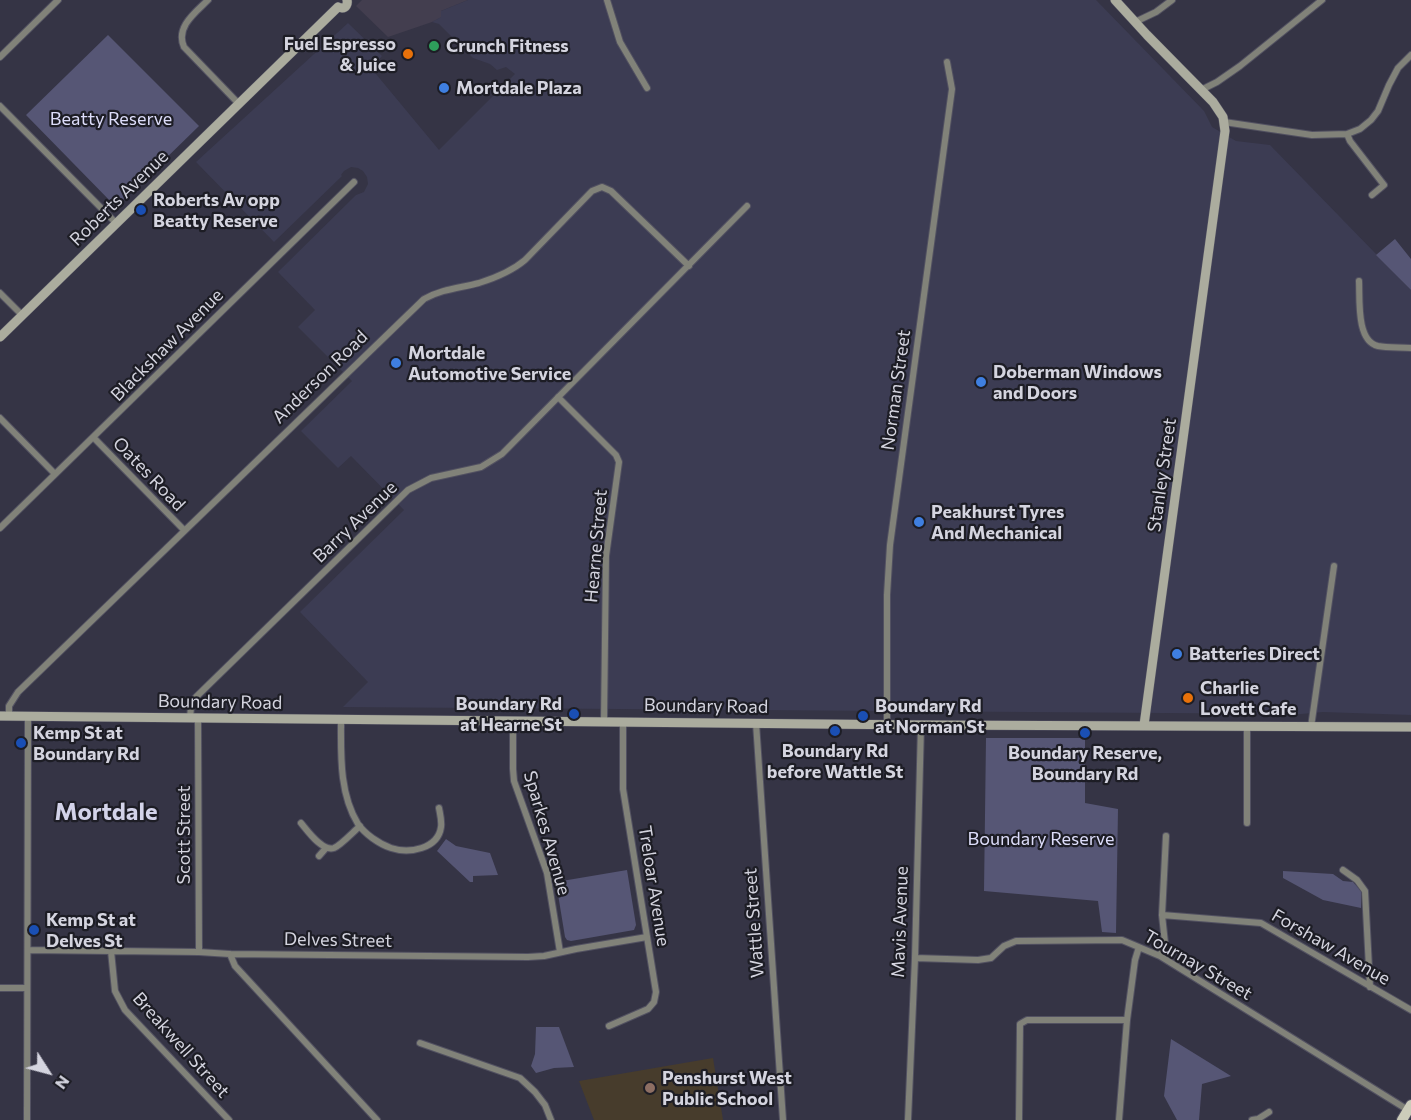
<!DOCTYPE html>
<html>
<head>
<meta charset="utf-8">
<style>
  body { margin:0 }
  #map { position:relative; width:1411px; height:1120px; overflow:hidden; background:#353445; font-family:Commissioner,sans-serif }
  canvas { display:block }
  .north { position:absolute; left:18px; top:1042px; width:60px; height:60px; -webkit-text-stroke:4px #1d1d25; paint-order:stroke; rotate:126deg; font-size:16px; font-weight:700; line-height:24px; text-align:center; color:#d4d4df }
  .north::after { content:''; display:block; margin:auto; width:21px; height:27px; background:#d4d4df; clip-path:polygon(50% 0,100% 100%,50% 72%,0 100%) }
</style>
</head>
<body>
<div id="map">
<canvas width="1411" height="1120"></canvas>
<div class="north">N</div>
</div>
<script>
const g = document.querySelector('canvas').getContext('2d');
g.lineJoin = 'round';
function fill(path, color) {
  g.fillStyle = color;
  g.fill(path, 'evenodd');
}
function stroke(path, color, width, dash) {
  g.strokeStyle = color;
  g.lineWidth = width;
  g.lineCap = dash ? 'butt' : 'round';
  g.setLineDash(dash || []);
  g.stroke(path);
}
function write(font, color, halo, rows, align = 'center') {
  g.font = font + ' Commissioner,sans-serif';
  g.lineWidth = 4.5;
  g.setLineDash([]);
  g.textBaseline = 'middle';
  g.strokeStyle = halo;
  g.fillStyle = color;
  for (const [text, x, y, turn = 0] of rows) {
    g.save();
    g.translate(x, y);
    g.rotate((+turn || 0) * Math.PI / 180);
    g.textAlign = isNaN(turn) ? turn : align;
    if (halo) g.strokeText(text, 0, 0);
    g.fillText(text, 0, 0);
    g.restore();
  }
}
fill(new Path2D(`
  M362,0H468L441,11L442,17L432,22L388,37L356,6Z`), '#433e4f');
fill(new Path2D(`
  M468,0H1096L1204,111L1212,127L1236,141L1270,145L1411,290V715L1323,712L1301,714L343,707L368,682L300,612L404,510L351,456L338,468L301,431L352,381L298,327L315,310L278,272L356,195L364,192L368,184L367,177L363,171L358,168L351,167L344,171L341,175L342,176L274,242L196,162L348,23L382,56L371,68L439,150L515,74L506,67L497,70L490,64L473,58L439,24L432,22L441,17V11Z`), '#3c3c53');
fill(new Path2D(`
  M713,1058L723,1120H594L579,1081Z`), '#473c2c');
fill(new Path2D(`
  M108,35L199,126L116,207L26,115Z
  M1395,239L1411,259V290L1376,255Z
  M986,738H1085V803L1118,809L1116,933L1102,932L1098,901L984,891Z
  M446,839L456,846L490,853L498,875L473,876V882H470L437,851Z
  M627,870L636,925L634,930L571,941L567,940L565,937L556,882Z
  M1283,871L1333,874L1343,881L1353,882L1361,891V908L1323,900L1283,878Z
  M536,1027H559L574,1067L554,1068L536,1073L531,1066L535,1054Z
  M1171,1039L1231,1076L1202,1084L1199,1120H1177L1164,1096Z`), '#565675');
const street = new Path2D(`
  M208,0C196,12 175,27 184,47L239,104
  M607,0L620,42L647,88
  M1135,22L1156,12L1172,0
  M0,57L58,0
  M1201,90L1217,82L1240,66L1322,0
  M0,106L116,223
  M1224,122L1312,135L1347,134L1360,129L1371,120L1378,111L1389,85L1398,68L1411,55
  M1347,134L1350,141L1384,185L1372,195
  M1359,281C1360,299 1356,341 1378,346C1388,348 1400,347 1411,348
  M0,293L22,315
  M558,397L616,455L619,462L606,556L604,721
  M0,418L55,474
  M94,438L184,530
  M0,528L354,182
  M9,716V706L18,692L424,299C442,289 460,288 479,283C495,278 512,271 525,260L592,191L602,187L611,191L689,266
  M190,718L191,707L196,697L408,490L431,478L481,467L502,454L747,206
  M198,718L199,952
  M341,719C341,754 339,793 358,824C365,834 379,844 391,848C409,854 438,849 441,827C442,821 440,814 439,808
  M513,721V769L514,781L547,873L560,952
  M756,723L783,1120
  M887,724V595L890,545L952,89L947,62
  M1247,727V823
  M1311,727L1334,566
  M301,823C307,830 322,852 334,848C341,845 353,832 360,826
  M319,856L326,848
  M1343,870L1357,880L1365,891L1370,987
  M1162,915L1261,923L1411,1010
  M28,950L199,952L230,954L528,957L544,956L576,949L647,937
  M111,951L115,991L125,1010L229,1120
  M230,954L235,966L377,1120
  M1160,956L1165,943L1162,915L1166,836
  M915,958L978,960L991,958L1004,946L1016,941L1122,940L1160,956L1408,1110
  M0,988H27
  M609,1026L648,1009L654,1002L656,992L623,789V722
  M420,1043L520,1078L535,1092L545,1105L551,1120
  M27,1120L28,716
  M908,1120L915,958L921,725
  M1019,1120L1020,1024L1027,1020H1127
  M1119,1120L1127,1020L1135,960L1139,947
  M1252,1120L1258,1119L1269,1112`);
const secondary = new Path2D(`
  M1115,0L1147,35L1213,102L1223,117L1225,131L1144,725
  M338,7L342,8C346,8 348,4 347,0
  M0,337L338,7
  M0,716L921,725L1411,727`);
const primary = new Path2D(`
  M1402,1120L1411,1105`);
stroke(street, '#525161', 8);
stroke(secondary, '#525161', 10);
stroke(primary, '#525161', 12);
stroke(street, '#818279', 6);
stroke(secondary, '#abac9e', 9);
stroke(primary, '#ccccba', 10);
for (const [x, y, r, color] of [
  [434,46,6,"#2e9e5b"],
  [408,54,6,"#e8710a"],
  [444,88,6,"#3f7fe0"],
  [141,210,6,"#1a4fb4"],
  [396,363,6,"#3f7fe0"],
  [981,382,6,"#3f7fe0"],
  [919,522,6,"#3f7fe0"],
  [1177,654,6,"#3f7fe0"],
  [1188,698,6,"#e8710a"],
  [574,714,6,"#1a4fb4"],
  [863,716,6,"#1a4fb4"],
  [835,731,6,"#1a4fb4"],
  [1085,733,6,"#1a4fb4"],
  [21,743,6,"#1a4fb4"],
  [34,930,6,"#1a4fb4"],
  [650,1088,6,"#8d6e63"]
]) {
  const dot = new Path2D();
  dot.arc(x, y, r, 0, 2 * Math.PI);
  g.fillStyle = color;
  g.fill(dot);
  stroke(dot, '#1d1d25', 2);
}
write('bold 18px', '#d4d4df', '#1d1d25', [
  ["Fuel Espresso",396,44,"right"],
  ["& Juice",396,65,"right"],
  ["Crunch Fitness",446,46],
  ["Mortdale Plaza",456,88],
  ["Roberts Av opp",153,200],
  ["Beatty Reserve",153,221],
  ["Mortdale",408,353],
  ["Automotive Service",408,374],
  ["Doberman Windows",993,372],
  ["and Doors",993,393],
  ["Peakhurst Tyres",931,512],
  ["And Mechanical",931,533],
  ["Batteries Direct",1189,654],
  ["Charlie",1200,688],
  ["Lovett Cafe",1200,709],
  ["Boundary Rd",562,704,"right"],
  ["at Hearne St",562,725,"right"],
  ["Boundary Rd",875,706],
  ["at Norman St",875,727],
  ["Kemp St at",33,733],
  ["Boundary Rd",33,754],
  ["Boundary Rd",835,751,"center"],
  ["before Wattle St",835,772,"center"],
  ["Boundary Reserve,",1085,753,"center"],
  ["Boundary Rd",1085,774,"center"],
  ["Kemp St at",46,920],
  ["Delves St",46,941],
  ["Penshurst West",662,1078],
  ["Public School",662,1099]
], 'left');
write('18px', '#ddddfa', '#1d1d25', [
  ["Beatty Reserve",111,119],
  ["Boundary Reserve",1041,839]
]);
write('18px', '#d4d4df', '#1d1d25', [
  ["Roberts Avenue",119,198,-44],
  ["Blackshaw Avenue",167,345,-45],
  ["Anderson Road",320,377,-44],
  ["Norman Street",896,390,-82],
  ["Oates Road",149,474,46],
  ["Stanley Street",1162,475,-82],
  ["Barry Avenue",355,522,-44],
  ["Hearne Street",596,546,-85],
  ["Boundary Road",220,702,1],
  ["Boundary Road",706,706,1],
  ["Sparkes Avenue",547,833,74],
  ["Scott Street",184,835,-90],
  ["Treloar Avenue",654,886,81],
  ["Mavis Avenue",900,922,-88],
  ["Wattle Street",754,923,-94],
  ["Delves Street",338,940,1],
  ["Forshaw Avenue",1331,947,30],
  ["Tournay Street",1198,965,30],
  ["Breakwell Street",181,1045,48]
]);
write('bold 24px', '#d3d3e9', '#1d1d25', [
  ["Mortdale",106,812]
]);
</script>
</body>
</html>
